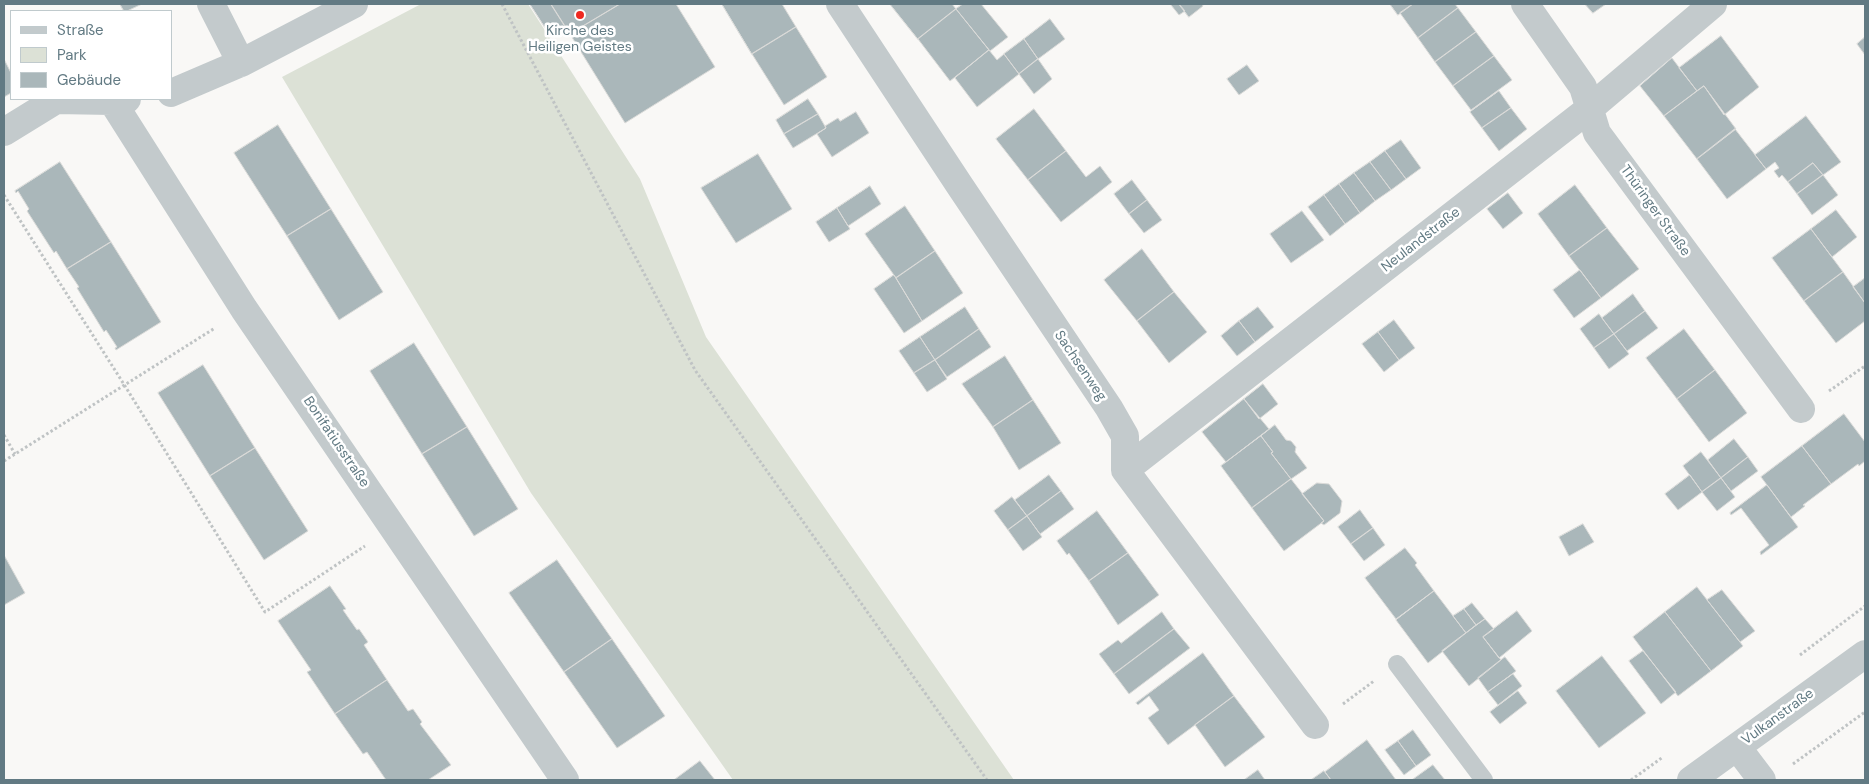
<!DOCTYPE html>
<html>
<head>
<meta charset="utf-8">
<style>
  body { margin:0 }
  #map { position:relative; width:1869px; height:784px; overflow:hidden; background:#f9f8f6; font-family:"DM Sans",sans-serif }
  canvas { display:block }
  .frame { position:absolute; inset:0; border:5px solid #627a83; pointer-events:none }
  .legend { position:absolute; left:10px; top:10px; width:162px; height:90px; box-sizing:border-box; background:#fff; border:1px solid #c0cacd; margin:0; padding:6px 9px; list-style:none; font-size:15px; color:#627a83 }
  .legend li { display:flex; align-items:center; gap:10px; height:25px }
  .legend b { width:25px; border:1px solid #c0cacd }
</style>
</head>
<body>
<div id="map">
<canvas width="1869" height="784"></canvas>
<div class="frame"></div>
<ul class="legend">
<li><b style="height:6px;background:#c3cacc"></b>Straße</li>
<li><b style="height:14px;background:#dce1d6"></b>Park</li>
<li><b style="height:14px;background:#aab7ba"></b>Gebäude</li>
</ul>
</div>
<script>
const g = document.querySelector('canvas').getContext('2d');
g.lineJoin = 'round';
function fill(path, color) {
  g.fillStyle = color;
  g.fill(path, 'evenodd');
}
function stroke(path, color, width, dash) {
  g.strokeStyle = color;
  g.lineWidth = width;
  g.lineCap = dash ? 'butt' : 'round';
  g.setLineDash(dash || []);
  g.stroke(path);
}
function write(font, color, halo, rows, align = 'center') {
  g.font = font + ' "DM Sans",sans-serif';
  g.lineWidth = 5;
  g.setLineDash([]);
  g.textBaseline = 'middle';
  g.strokeStyle = halo;
  g.fillStyle = color;
  for (const [text, x, y, turn = 0] of rows) {
    g.save();
    g.translate(x, y);
    g.rotate((+turn || 0) * Math.PI / 180);
    g.textAlign = isNaN(turn) ? turn : align;
    if (halo) g.strokeText(text, 0, 0);
    g.fillText(text, 0, 0);
    g.restore();
  }
}
fill(new Path2D(`
  M421,4H528L640,179L706,337L1014,780H733L531,493L282,77Z`), '#dce1d6');
const building = new Path2D(`
  M120,4H142L127,11H124Z
  M530,4H551L565,26L550,35Z
  M551,4H620L570,34Z
  M620,4H676L715,67L625,123L570,34Z
  M722,4H782L796,27L752,54Z
  M890,4H952L956,9L918,39Z
  M963,4H981L1008,37L990,51L956,9Z
  M1172,4H1179L1185,11L1179,15L1171,5Z
  M1179,4H1202L1203,6L1189,17Z
  M1390,4H1413L1398,15Z
  M1413,4H1455L1458,8L1418,38L1400,13Z
  M1585,4H1606L1593,13Z
  M1458,8L1476,32L1435,62L1418,38Z
  M956,9L989,50L950,81L918,39Z
  M1050,19L1065,39L1038,59L1024,39Z
  M796,27L827,77L784,105L752,54Z
  M1476,32L1494,56L1453,86L1435,62Z
  M1721,36L1759,87L1724,115L1704,86L1697,91L1679,68Z
  M1865,37V55L1857,44Z
  M1024,39L1038,59L1019,74L1004,54Z
  M989,50L997,60L1004,54L1019,74L977,107L955,78Z
  M1494,56L1512,80L1471,110L1453,86Z
  M1672,58L1697,91L1664,116L1640,86Z
  M4,59L11,73V93L4,97Z
  M1038,59L1052,79L1034,94L1019,74Z
  M1247,65L1259,81L1239,95L1227,79Z
  M1704,86L1736,129L1697,159L1664,116Z
  M1499,91L1511,108L1482,128L1470,112Z
  M808,99L818,114L784,134L776,120Z
  M1511,108L1527,129L1499,151L1482,128Z
  M1034,109L1066,151L1028,180L996,139Z
  M856,112L869,133L832,157L817,134L826,128L825,126L838,118L840,121Z
  M818,114L826,128L793,148L784,134Z
  M1806,116L1841,162L1823,175L1813,163L1788,182L1782,175L1779,178L1774,171L1779,168L1775,162L1766,169L1755,155Z
  M278,125L331,209L287,236L234,153Z
  M1735,129L1766,169L1727,199L1697,159Z
  M1401,140L1421,168L1406,179L1385,151Z
  M1066,151L1086,177L1100,166L1112,182L1061,222L1028,180Z
  M1385,151L1406,179L1391,190L1370,162Z
  M758,154L792,209L736,243L701,188Z
  M60,162L111,242L67,269L56,251L54,253L27,211L29,209L18,191L16,193L15,191Z
  M1370,162L1391,190L1375,201L1354,173Z
  M1813,163L1823,175L1797,194L1788,182Z
  M1354,173L1375,201L1360,213L1339,184Z
  M1823,175L1838,195L1812,215L1797,194Z
  M1132,180L1147,200L1129,214L1114,194Z
  M1339,184L1360,213L1345,224L1324,195Z
  M1575,185L1607,228L1569,256L1538,214Z
  M870,186L881,204L848,226L837,208Z
  M1508,193L1523,213L1503,229L1487,209Z
  M1324,195L1345,224L1330,236L1308,207Z
  M1147,200L1162,220L1144,233L1129,214Z
  M905,206L935,251L896,278L865,234Z
  M837,208L850,229L829,242L816,222Z
  M331,209L383,292L339,320L287,236Z
  M1836,210L1857,237L1832,257L1811,229Z
  M1302,211L1324,240L1291,263L1270,234Z
  M1607,228L1639,269L1601,298L1569,256Z
  M1811,229L1843,272L1804,301L1772,258Z
  M111,242L161,322L116,350L115,348L117,347L106,330L104,332L77,288L79,287L67,269Z
  M1142,249L1174,292L1137,321L1104,280Z
  M935,251L963,293L922,321L896,278Z
  M1580,270L1601,298L1574,318L1553,290Z
  M1843,272L1865,303V321L1836,343L1804,301Z
  M894,275L922,321L904,333L874,289Z
  M1865,278V303L1853,287Z
  M1174,292L1207,332L1169,363L1137,321Z
  M1633,294L1645,311L1614,334L1602,318Z
  M965,307L979,329L935,360L920,337Z
  M1258,307L1274,327L1255,342L1239,321Z
  M1645,311L1658,328L1627,351L1614,334Z
  M1599,314L1614,334L1594,348L1580,329Z
  M1394,320L1415,348L1399,360L1378,332Z
  M1239,321L1255,342L1237,356L1221,336Z
  M979,329L991,347L947,377L935,360Z
  M1684,329L1715,370L1677,399L1646,358Z
  M1378,332L1399,360L1384,372L1362,344Z
  M1614,334L1629,354L1609,369L1594,348Z
  M920,337L935,360L914,373L899,351Z
  M414,343L467,427L422,454L370,371Z
  M1005,356L1033,400L993,427L962,384Z
  M935,360L947,379L927,392L914,373Z
  M203,365L255,448L210,476L158,393Z
  M1715,370L1747,413L1709,442L1677,399Z
  M1263,384L1278,404L1259,419L1244,399Z
  M1244,399L1269,429L1226,462L1202,432Z
  M1033,400L1061,443L1019,470L993,427Z
  M1844,414L1865,442V461L1859,466L1858,464L1831,484L1802,446Z
  M1275,425L1286,440L1291,441L1296,447L1295,452L1307,468L1291,479L1271,453L1273,452L1261,436Z
  M467,427L518,509L474,536L422,454Z
  M1261,436L1273,452L1271,453L1291,479L1252,508L1221,466Z
  M1734,439L1748,457L1721,478L1708,460Z
  M1802,446L1831,484L1803,505L1805,506L1791,517L1761,477Z
  M255,448L308,531L264,560L210,476Z
  M1701,452L1721,478L1702,492L1683,466Z
  M1748,457L1758,471L1731,491L1721,478Z
  M1049,475L1061,491L1027,516L1015,500Z
  M1690,475L1702,492L1678,510L1665,494Z
  M1721,478L1735,497L1717,511L1702,492Z
  M1291,479L1324,521L1284,551L1252,508Z
  M1317,483L1329,484L1342,501L1340,513L1324,525L1321,523L1324,521L1302,494Z
  M1767,485L1798,527L1761,555L1760,552L1769,545L1741,508L1731,515L1730,513Z
  M1061,491L1074,509L1040,534L1027,516Z
  M1012,497L1027,516L1008,530L994,511Z
  M1360,510L1373,528L1351,544L1338,527Z
  M1097,511L1128,553L1089,581L1069,553L1067,555L1057,541Z
  M1027,516L1042,537L1023,551L1008,530Z
  M1583,524L1594,542L1569,556L1559,537Z
  M1373,528L1385,545L1364,561L1351,544Z
  M1405,548L1417,563L1415,565L1434,591L1396,619L1365,578Z
  M1128,553L1159,595L1118,625L1089,581Z
  M4,555L25,593L4,605Z
  M557,560L612,639L564,672L509,593Z
  M330,586L346,609L343,610L357,630L359,629L368,642L364,645L387,680L335,714L307,672L311,670L278,621Z
  M1697,587L1743,646L1711,671L1665,612Z
  M1722,590L1755,631L1740,642L1707,600Z
  M1434,591L1466,633L1428,663L1396,620Z
  M1472,603L1485,619L1476,625L1464,609Z
  M1464,609L1476,625L1466,633L1453,616Z
  M1517,611L1532,631L1499,658L1483,637Z
  M1162,612L1174,629L1114,674L1099,654L1118,640L1121,643Z
  M1665,612L1711,671L1678,696L1633,637Z
  M1485,619L1494,629L1483,637L1501,660L1469,686L1442,651Z
  M1174,629L1190,648L1129,694L1114,674Z
  M612,639L665,716L617,748L564,672Z
  M1643,651L1676,692L1661,704L1629,661Z
  M1203,653L1234,696L1168,745L1148,718L1159,710L1149,696L1138,705L1136,703Z
  M1602,656L1646,713L1599,748L1556,691Z
  M1505,657L1516,671L1488,692L1478,678Z
  M1513,674L1522,686L1498,705L1488,692Z
  M387,680L408,711L413,709L422,722L420,724L451,765L428,780H386L367,752L363,754L335,714Z
  M1518,691L1527,703L1500,724L1490,712Z
  M1234,696L1265,737L1225,767L1195,725Z
  M1413,730L1431,755L1416,766L1398,741Z
  M1367,740L1396,780H1331L1325,772Z
  M1398,741L1416,766L1404,775L1385,750Z
  M700,761L715,780H674Z
  M1433,765L1445,780H1412Z
  M1258,770L1265,780H1244Z
  M1324,771L1331,780H1311Z`);
fill(building, '#aab7ba');
stroke(building, '#dadad8', 1);
stroke(new Path2D(`
  M502,4L695,370L987,780
  M4,195L125,386L265,612L365,546
  M1829,391L1865,366
  M4,435L15,454
  M4,461L215,328
  M1800,655L1865,606
  M1343,704L1374,681
  M1793,764L1865,712
  M1631,780L1663,757`), '#bfc3c4', 3, [2.5, 2.5]);
stroke(new Path2D(`
  M1397,664L1484,780`), '#c3cacc', 18);
stroke(new Path2D(`
  M840,4L960,186L1109,408L1125,436V470L1315,725
  M1525,4L1583,87L1597,133L1801,409
  M241,63L354,4
  M171,93L241,63L211,4
  M112,101L244,309L565,780
  M4,132L56,100L112,101L127,99
  M1125,470L1589,109L1713,4
  M1737,747L1762,780
  M1691,780L1865,654`), '#c3cacc', 28);
for (const [x, y, r, color] of [
  [580,15,5,"#ee2920"]
]) {
  const dot = new Path2D();
  dot.arc(x, y, r, 0, 2 * Math.PI);
  g.fillStyle = color;
  g.fill(dot);
  stroke(dot, '#fff', 2);
}
write('14px', '#627a83', '#fff', [
  ["Kirche des",580,31],
  ["Heiligen Geistes",580,47]
]);
write('14px', '#627a83', '#fff', [
  ["Thüringer Straße",1655,211,54],
  ["Neulandstraße",1421,240,-38],
  ["Sachsenweg",1080,366,56],
  ["Bonifatiusstraße",336,442,56],
  ["Vulkanstraße",1778,717,-36]
]);
</script>
</body>
</html>
